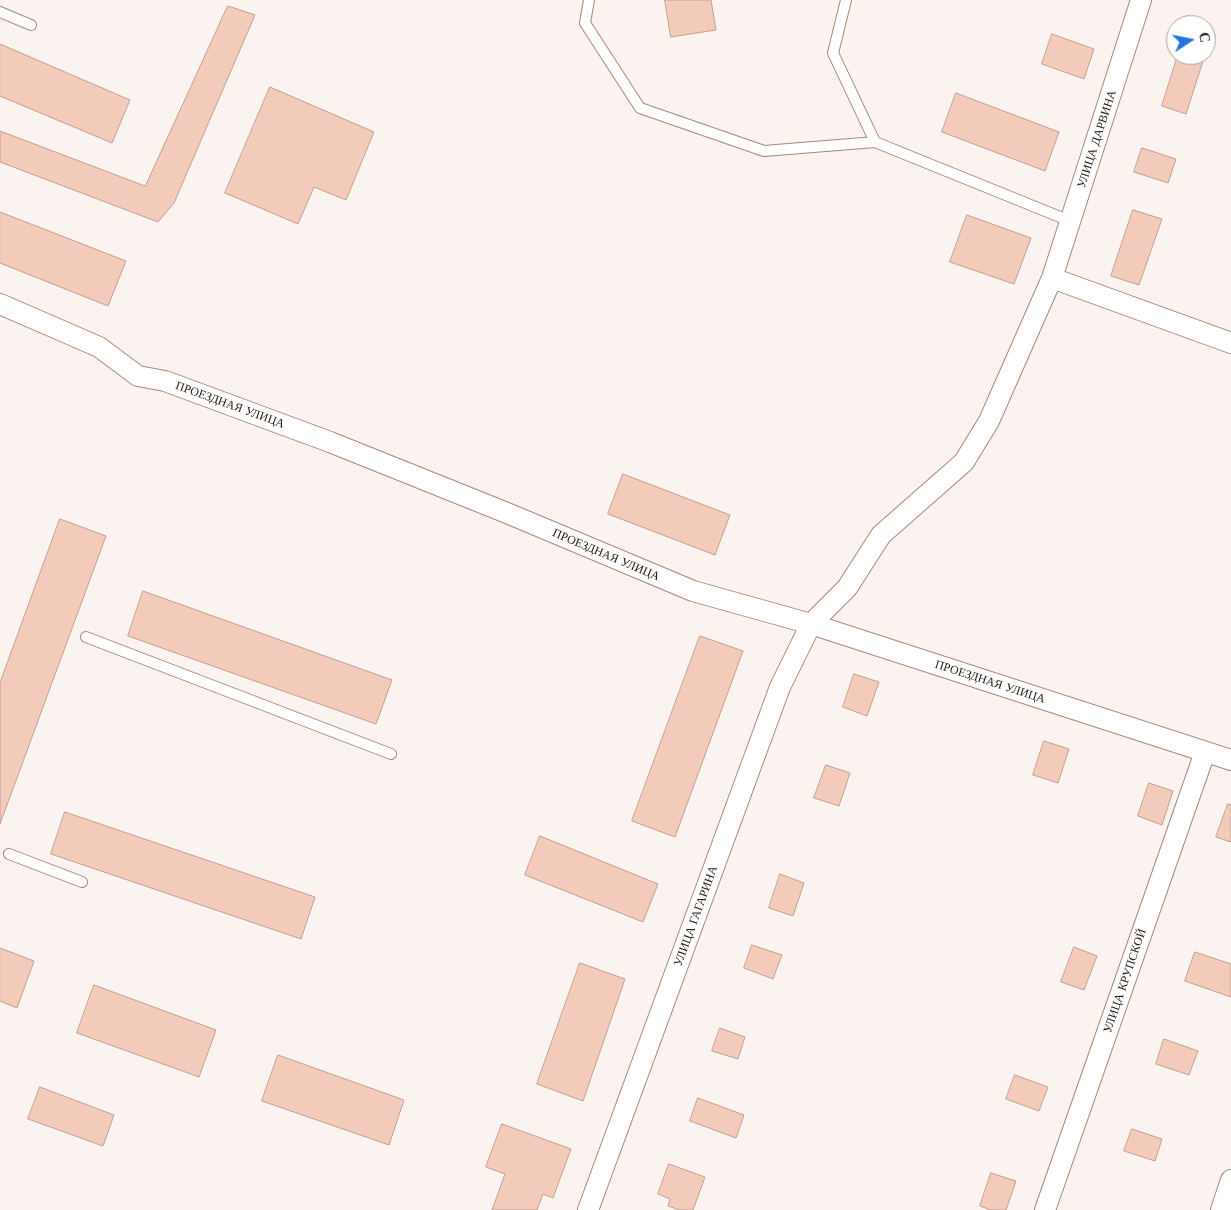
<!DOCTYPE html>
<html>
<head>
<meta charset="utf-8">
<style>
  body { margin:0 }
  #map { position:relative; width:1231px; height:1210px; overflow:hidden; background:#fbf3f0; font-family:"Libre Baskerville",serif }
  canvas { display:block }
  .north { position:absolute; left:1166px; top:15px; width:50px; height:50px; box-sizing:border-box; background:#fff; border:1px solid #a7a2a0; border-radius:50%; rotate:79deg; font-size:14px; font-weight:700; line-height:20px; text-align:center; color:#241712 }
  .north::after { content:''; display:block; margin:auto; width:18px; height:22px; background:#2674df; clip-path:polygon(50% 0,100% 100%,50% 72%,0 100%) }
</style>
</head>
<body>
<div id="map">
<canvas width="1231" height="1210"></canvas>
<div class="north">С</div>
</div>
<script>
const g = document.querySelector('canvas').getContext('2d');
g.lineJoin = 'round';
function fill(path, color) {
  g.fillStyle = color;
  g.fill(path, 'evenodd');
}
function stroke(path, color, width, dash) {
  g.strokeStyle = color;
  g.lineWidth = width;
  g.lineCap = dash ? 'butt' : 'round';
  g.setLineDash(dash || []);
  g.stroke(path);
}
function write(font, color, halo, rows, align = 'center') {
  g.font = font + ' "Libre Baskerville",serif';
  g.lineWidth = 4;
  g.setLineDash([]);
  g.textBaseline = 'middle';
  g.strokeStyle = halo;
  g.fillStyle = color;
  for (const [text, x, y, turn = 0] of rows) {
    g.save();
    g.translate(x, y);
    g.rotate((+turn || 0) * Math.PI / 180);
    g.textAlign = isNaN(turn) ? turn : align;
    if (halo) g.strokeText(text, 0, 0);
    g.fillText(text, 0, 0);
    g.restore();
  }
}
const building = new Path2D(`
  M665,0H711L716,30L671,37Z
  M228,6L255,15L174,203L158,222L0,162V131L145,186Z
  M1052,34L1094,49L1084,79L1042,64Z
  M0,44L130,100L112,143L0,96Z
  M1178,55H1205L1186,114L1162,106Z
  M270,87L374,132L346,200L314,187L298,224L225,193Z
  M956,93L1059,132L1045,171L942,132Z
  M1142,148L1176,159L1168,183L1134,172Z
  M1133,210L1162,219L1139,285L1111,276Z
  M0,212L126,261L108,306L0,263Z
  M967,215L1031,238L1014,284L950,262Z
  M623,474L730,515L715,555L608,514Z
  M60,519L106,536L0,824V683Z
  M143,591L392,680L376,724L128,636Z
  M700,636L743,651L675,837L632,821Z
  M854,674L879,682L867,716L843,707Z
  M1044,741L1069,749L1058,783L1033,775Z
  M826,765L850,773L839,806L814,798Z
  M1149,783L1173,791L1162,825L1138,816Z
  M1228,804L1231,805V842L1216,837Z
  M65,812L315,897L301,939L51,854Z
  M540,836L658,884L643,922L525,875Z
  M780,874L804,883L793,916L769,908Z
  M752,945L782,955L773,979L744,968Z
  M1074,947L1097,956L1084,990L1061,982Z
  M0,948L34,961L17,1008L0,1001Z
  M1195,952L1231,964V997L1185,981Z
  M580,963L625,979L583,1101L537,1084Z
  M94,985L216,1030L199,1077L77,1033Z
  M720,1028L745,1037L738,1059L712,1051Z
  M1164,1039L1198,1051L1189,1075L1156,1064Z
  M278,1055L404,1100L389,1145L262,1101Z
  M1015,1075L1048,1087L1039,1111L1006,1099Z
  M40,1087L114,1115L103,1146L28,1119Z
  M698,1098L744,1115L736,1138L690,1121Z
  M502,1124L571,1149L553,1198L543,1194L537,1210H492L505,1174L486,1167Z
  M1132,1129L1162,1139L1155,1161L1124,1151Z
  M669,1164L705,1177L693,1210H680L668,1206L670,1199L658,1194Z
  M991,1173L1016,1181L1006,1210H991L980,1206Z`);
fill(building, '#f3cbbb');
stroke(building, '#c39e90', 1);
const lane = new Path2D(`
  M589,0L585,23L640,108L764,151L875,142L1070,221
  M846,0L833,53L875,142
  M0,12L31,25
  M86,637L391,754
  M9,854L82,882`);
const street = new Path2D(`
  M1052,278L1231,343
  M0,304L99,347L138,376L165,381L330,442L507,513L693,591L811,624L1231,760
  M588,1210L780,687L811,624L847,588L881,535L964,462L989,421L1052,278L1141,0
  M1045,1210L1205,752
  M1221,1210L1231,1180`);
stroke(lane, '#ab8779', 12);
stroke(street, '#ab8779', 22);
stroke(lane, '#fff', 10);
stroke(street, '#fff', 20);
write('12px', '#241712', '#fff', [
  ["УЛИЦА ДАРВИНА",1097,139,-72],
  ["ПРОЕЗДНАЯ УЛИЦА",230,405,20],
  ["ПРОЕЗДНАЯ УЛИЦА",606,555,23],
  ["ПРОЕЗДНАЯ УЛИЦА",990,682,18],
  ["УЛИЦА ГАГАРИНА",696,916,-70],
  ["УЛИЦА КРУПСКОЙ",1125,981,-71]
]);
</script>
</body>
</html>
